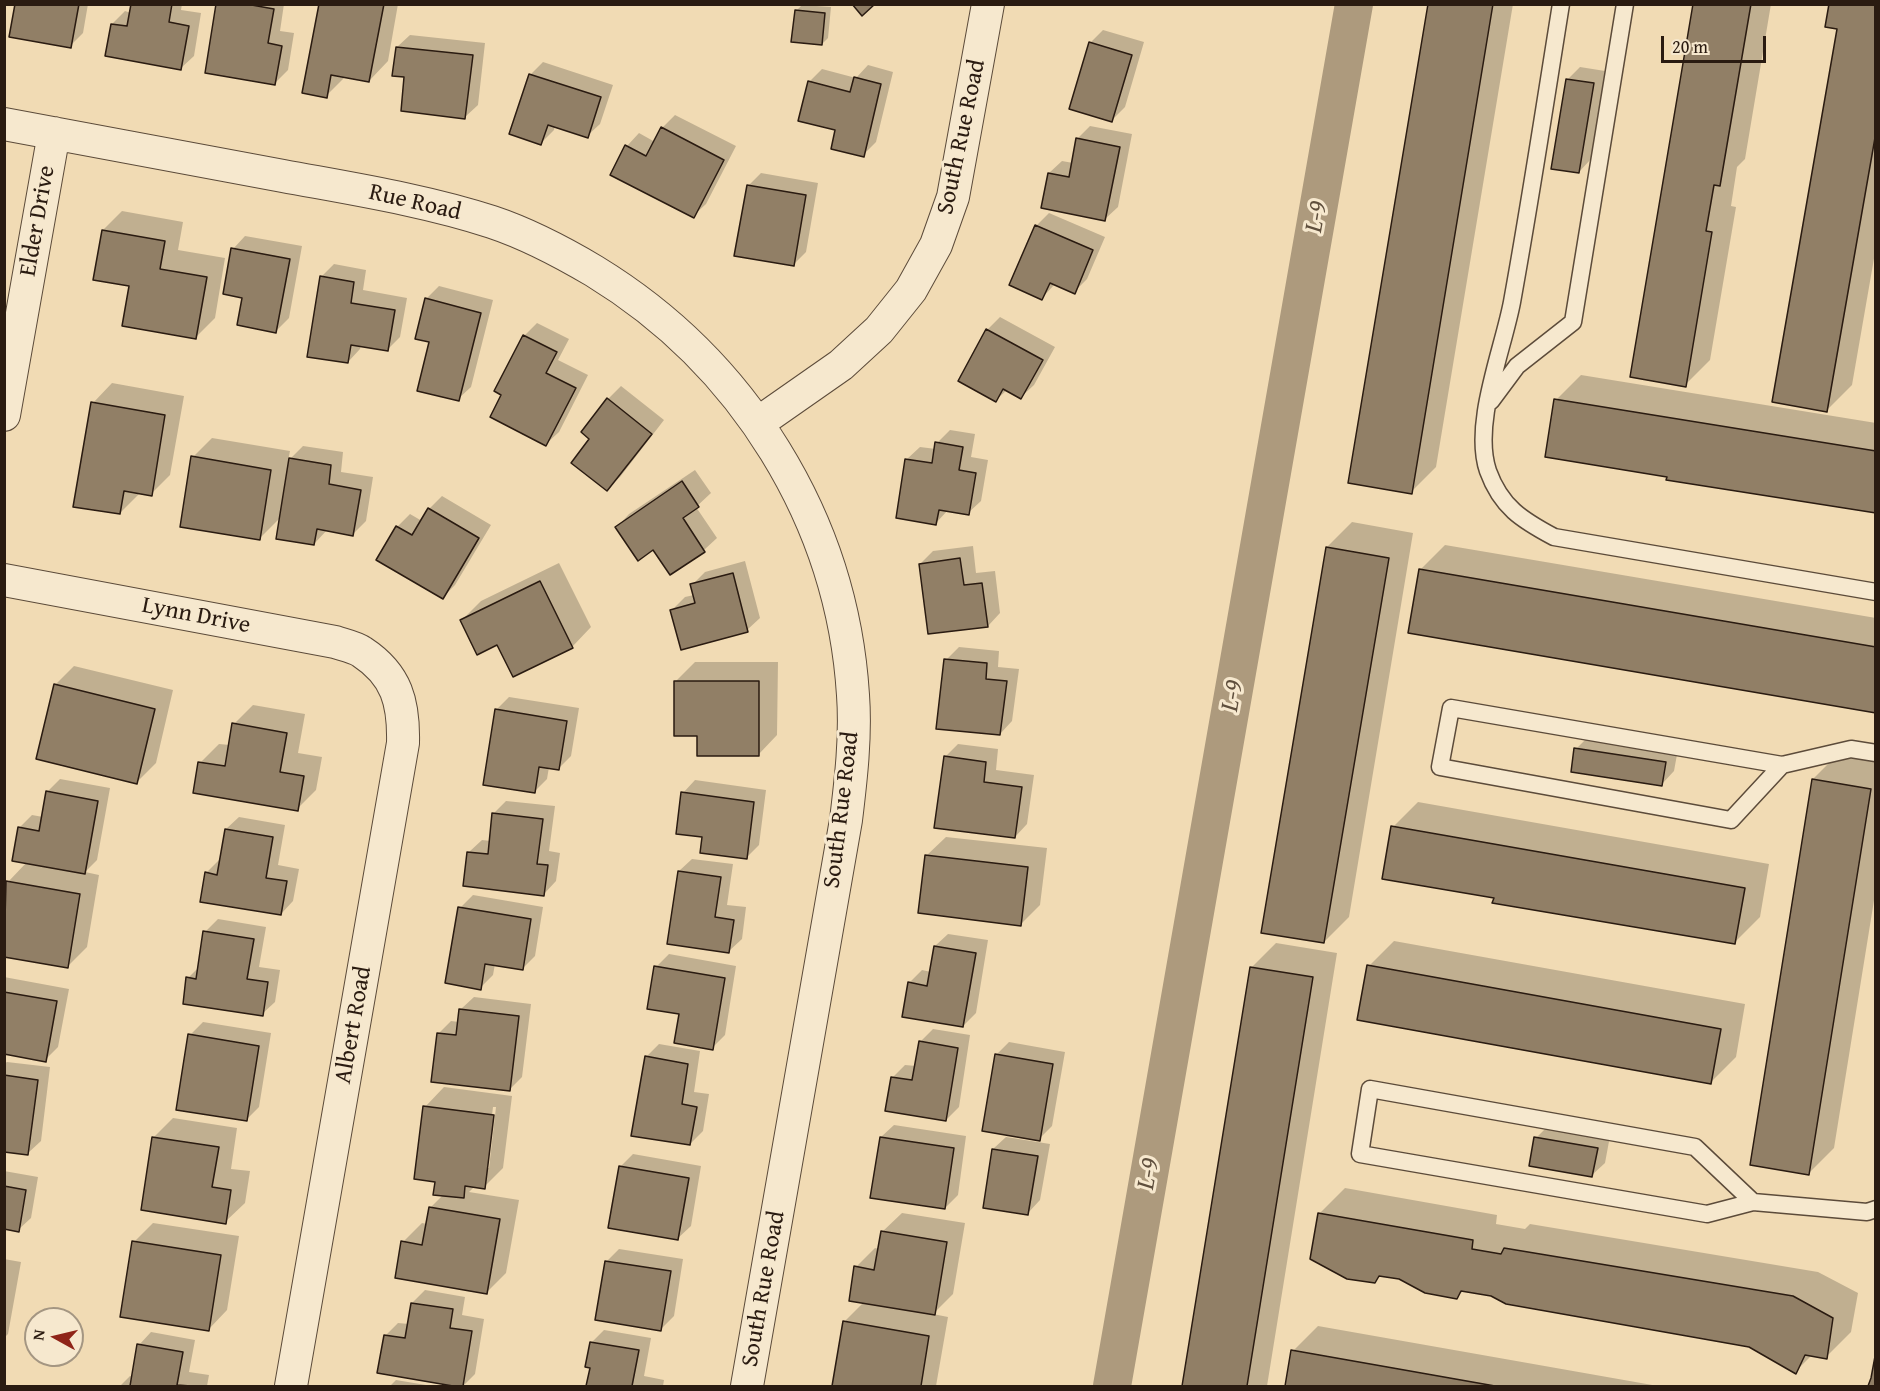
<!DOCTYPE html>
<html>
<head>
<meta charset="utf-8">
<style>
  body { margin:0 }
  #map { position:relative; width:1880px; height:1391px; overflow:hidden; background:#f1dbb4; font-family:"Gentium Book Plus",serif }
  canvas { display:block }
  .frame { position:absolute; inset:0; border:6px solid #2a1b11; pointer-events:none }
  .north { position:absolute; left:24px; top:1307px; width:60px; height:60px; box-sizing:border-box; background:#f6e8ce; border:2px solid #a49682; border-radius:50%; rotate:278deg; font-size:16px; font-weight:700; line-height:24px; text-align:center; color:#2a1b11 }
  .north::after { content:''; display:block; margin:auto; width:21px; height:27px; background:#8f2418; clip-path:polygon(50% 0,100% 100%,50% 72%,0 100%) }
  .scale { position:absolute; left:1661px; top:36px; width:105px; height:27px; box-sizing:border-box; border:3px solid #2a1b11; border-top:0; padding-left:8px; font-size:18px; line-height:21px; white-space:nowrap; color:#2a1b11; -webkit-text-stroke:4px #f6e8ce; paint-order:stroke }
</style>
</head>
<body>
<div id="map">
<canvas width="1880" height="1391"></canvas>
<div class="frame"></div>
<div class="north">N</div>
<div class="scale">20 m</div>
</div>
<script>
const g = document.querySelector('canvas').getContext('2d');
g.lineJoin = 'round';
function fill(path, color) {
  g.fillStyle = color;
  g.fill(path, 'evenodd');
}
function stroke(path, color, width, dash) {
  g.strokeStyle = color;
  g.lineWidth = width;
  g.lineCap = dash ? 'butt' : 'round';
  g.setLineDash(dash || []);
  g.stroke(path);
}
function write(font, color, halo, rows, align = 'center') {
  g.font = font + ' "Gentium Book Plus",serif';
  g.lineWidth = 6;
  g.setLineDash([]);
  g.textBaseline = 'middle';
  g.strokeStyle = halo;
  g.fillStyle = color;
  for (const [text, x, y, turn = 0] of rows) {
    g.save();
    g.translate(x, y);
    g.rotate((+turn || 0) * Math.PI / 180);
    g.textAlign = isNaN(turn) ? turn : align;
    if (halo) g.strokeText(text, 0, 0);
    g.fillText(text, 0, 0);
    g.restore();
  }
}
fill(new Path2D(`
  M17,4H88L83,33L70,46Z
  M132,4H182L181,10L201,13L194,56L181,68L112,24L125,11L131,13Z
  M218,4H284L280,31L294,33L288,70L275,83Z
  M320,4H398L388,61L369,81L346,76L326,96Z
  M1430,4H1513L1436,467L1411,492Z
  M1695,4H1771L1745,159L1737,167L1731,206L1736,207L1710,360L1685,385Z
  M1876,4V247L1852,385L1827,410Z
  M802,5L831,7L828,38L822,44L796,11Z
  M1103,30L1144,42L1125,107L1112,120L1090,43Z
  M410,35L485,43L478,105L465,117L406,76L397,47Z
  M543,62L613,85L600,124L587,136L555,126L554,130L541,143L530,75Z
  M868,65L893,72L876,142L863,155L837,129L809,82L822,69L856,78Z
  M1580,67L1605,71L1591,159L1579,172L1567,80Z
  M675,115L736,146L706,204L693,216L627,146L639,133L655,142L662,128Z
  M1090,126L1132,134L1118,207L1105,219L1049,173L1062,161L1073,163L1077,139Z
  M761,173L818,183L806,252L793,265L748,186Z
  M122,211L183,222L178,250L225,258L215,318L196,337L130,285L103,230Z
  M1049,213L1105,237L1087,279L1074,292L1055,284L1042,298L1036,226Z
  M245,236L302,246L289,318L276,331L244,297L233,249Z
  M334,264L366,270L363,290L407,298L400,337L388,349L361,345L360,349L348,362L321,277Z
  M439,286L493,300L471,387L458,399L431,341L426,299Z
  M1000,317L1055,347L1034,385L1021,397L1007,390L996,400L960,380L987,330Z
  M537,323L569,339L558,360L588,375L559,432L546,444L503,394L524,336Z
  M1581,375L1876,423V512L1556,400Z
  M112,383L184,396L170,475L151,494H139L120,513L93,403Z
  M621,386L664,420L620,477L607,489L592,439L608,399Z
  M950,430L975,434L971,457L988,460L981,501L968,513L948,510L936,523L907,459L920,447L936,449L937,443Z
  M212,438L290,451L288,461L303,446L343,452L341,472L373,477L366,521L353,534L327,530L314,544L281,517L259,539L193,457Z
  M695,470L711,493L696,507L717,538L704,550L671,573L654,548L617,527L629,514Z
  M442,496L491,525L455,585L442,598L378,559L397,527L410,514L422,521L429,509Z
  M1352,522L1413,533L1349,917L1324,942L1327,547Z
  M1445,545L1876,618V712L1420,570Z
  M973,546L976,573L995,571L1000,613L988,626L920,564L933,551Z
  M745,561L760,618L747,630L672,610L685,597L694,595L692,585L705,572Z
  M559,563L591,627L572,647L498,643L462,620L481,601Z
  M959,647L999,651L998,667L1019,669L1012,721L1000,734L946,660Z
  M695,662H778L777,735L758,755L699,735L676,681Z
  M74,666L173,690L156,763L137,782L55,685Z
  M509,697L579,708L571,756L558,769L549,767L547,779L534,792L496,710Z
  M253,705L305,714L298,753L322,757L316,790L297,809L200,763L219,744L230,745L234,724Z
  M1589,736L1678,749L1674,771L1662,784L1576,749Z
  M958,744L998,749L996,770L1034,775L1027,824L1015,837L945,757Z
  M1838,754L1876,761V888L1834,1148L1809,1173L1813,779Z
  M60,779L110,788L97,860L85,872L99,875L87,947L68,966L4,956V900L8,882L27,862L19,828L32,815L43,817L47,792Z
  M695,780L766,790L759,845L746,858L704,836L683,793Z
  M506,801L555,806L549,851L560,853L556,881L544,894L469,852L482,840L491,841L494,813Z
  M1418,802L1769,864L1760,917L1735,942L1496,897L1393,827Z
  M239,817L285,825L278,865L299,869L293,901L281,914L206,873L219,860L221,861L226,829Z
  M946,837L1047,848L1040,905L1021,924L926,856Z
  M692,859L733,864L727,905L746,907L742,939L729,951L679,871Z
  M473,895L543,907L535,956L523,968L495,964L493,975L480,988L460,908Z
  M218,919L266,927L259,967L280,970L275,1002L262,1014L188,978L200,966L205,932Z
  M948,934L988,940L976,1013L963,1026L909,983L922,970L931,972L935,946Z
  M1394,941L1745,1004L1736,1057L1711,1082L1369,966Z
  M1276,943L1337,953L1267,1386H1183L1251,968Z
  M669,954L736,966L725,1035L712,1048L681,1013L656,967Z
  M4,977L69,989L58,1047L45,1060L4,1053Z
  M474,997L531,1004L522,1077L509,1090L439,1033L451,1021L459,1022L461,1009Z
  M203,1022L271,1033L259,1107L246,1120L190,1035Z
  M933,1029L970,1035L959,1107L946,1120L892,1078L905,1065L916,1066L920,1042Z
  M1009,1042L1065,1052L1052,1126L1039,1139L996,1055Z
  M659,1044L700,1051L694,1092L709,1094L703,1131L690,1144L646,1057Z
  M7,1062L50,1067L41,1141L28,1153L4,1150V1064Z
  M444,1087L512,1096L503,1168L484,1187L475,1186L469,1192L519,1200L506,1273L486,1293L403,1242L422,1223L427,1224L431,1207L443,1195L437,1180L425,1107ZM493,1107H496L489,1168H486Z
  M173,1118L237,1128L231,1169L250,1171L245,1203L225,1222L142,1209L154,1137Z
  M894,1125L966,1136L958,1195L945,1208L881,1137Z
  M1549,1125L1610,1136L1605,1163L1592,1175L1536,1138Z
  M1006,1137L1050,1144L1040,1200L1028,1213L993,1149Z
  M633,1154L701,1166L691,1226L678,1238L621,1166Z
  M4,1171L38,1177L31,1218L18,1230L4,1228Z
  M1345,1188L1497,1215L1496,1224L1525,1229L1530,1224L1818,1272L1858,1293L1851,1332L1826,1357L1812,1355L1795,1372L1750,1346L1492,1294L1464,1290L1457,1297L1399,1277L1382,1275L1374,1282L1312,1258L1320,1213Z
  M902,1213L965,1223L953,1294L933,1314L948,1317L936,1386H833L844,1322L864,1302L856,1267L875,1248L879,1249L882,1232Z
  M153,1223L239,1236L227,1310L208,1330L134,1242Z
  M619,1249L683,1259L674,1316L661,1329L606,1262Z
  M4,1259L21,1262L8,1334L4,1338Z
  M425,1290L465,1297L462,1315L484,1319L475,1374L463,1386L379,1372L386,1335L398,1323L409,1324L412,1303Z
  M1318,1326L1658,1386H1286L1293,1351Z
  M604,1330L651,1338L644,1376L664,1380L663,1386H588L591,1367V1343Z
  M151,1332L195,1340L189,1372L209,1375L207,1386H120L130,1376L133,1377L139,1345Z
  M396,1380L432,1386H390Z`), '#0003');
stroke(new Path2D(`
  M1112,1386L1354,4`), '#ad9a7d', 38);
const building = new Path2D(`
  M15,4H79L71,48L9,37Z
  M131,4H172L169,22L189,26L181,70L105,56L111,24L127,26Z
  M216,4H246L274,9L268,43L282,46L275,85L205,73Z
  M319,4H384L369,82L331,75L327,98L302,93Z
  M852,4H875L862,16Z
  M1428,4H1493L1412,494L1348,483Z
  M1693,4H1751L1720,186L1714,185L1706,231L1712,232L1686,387L1630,377Z
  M1829,4H1876V132L1827,412L1772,402L1837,29L1825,27Z
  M795,10L825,13L822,45L791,42Z
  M1089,42L1132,55L1112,122L1069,109Z
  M396,47L473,55L465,119L401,111L404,77L392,76Z
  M529,74L601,97L588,138L548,125L541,145L509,134Z
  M854,77L881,84L864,157L831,149L835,130L798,121L808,81L850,92Z
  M1566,79L1594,83L1579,173L1551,169Z
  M661,127L724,160L694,218L610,175L625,145L646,156Z
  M1076,138L1120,147L1105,221L1041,208L1048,173L1069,177Z
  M747,185L806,195L794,266L734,256Z
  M1035,225L1093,250L1075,294L1050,283L1042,300L1009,285Z
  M102,230L165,241L160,269L207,277L196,339L122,326L129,286L93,280Z
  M231,248L290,259L276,333L237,325L242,298L223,294Z
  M320,276L354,282L351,303L395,310L388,351L351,345L348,363L307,357Z
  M425,298L481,313L459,401L417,391L429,342L415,339Z
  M986,329L1043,360L1021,399L1003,389L996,402L958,381Z
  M523,335L557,352L546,373L576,388L546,446L490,417L501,395L494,391Z
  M607,398L652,434L607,491L571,463L589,439L581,432Z
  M1554,399L1876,451V513L1666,480L1667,477L1545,457Z
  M91,402L165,415L152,496L124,491L120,514L73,507Z
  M935,442L963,447L959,470L976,473L969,515L939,510L936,525L896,518L905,459L932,463Z
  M191,456L271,470L260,540L180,527Z
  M289,458L331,465L329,484L361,490L353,536L317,529L314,545L276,539Z
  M682,481L699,507L683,518L705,552L670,575L653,550L638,561L615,527Z
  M428,508L479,538L443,599L376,560L396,526L412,535Z
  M1326,547L1389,558L1324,943L1261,933Z
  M960,558L964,585L982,583L988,627L928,634L919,564Z
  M1419,569L1876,647V713L1408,633Z
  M733,573L748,632L681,650L670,610L695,603L690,584Z
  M540,581L573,648L513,677L497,645L477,655L460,620Z
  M944,659L987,663L986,679L1007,681L1000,735L936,729Z
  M674,681H759V756H697V736H674Z
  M54,684L155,709L137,784L36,759Z
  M495,709L567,721L559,770L539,767L535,793L483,785Z
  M232,723L287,733L280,772L304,776L298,811L193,793L198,762L225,766Z
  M1574,748L1666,762L1662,786L1571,772Z
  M944,756L986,762L984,782L1022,787L1015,838L934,828Z
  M1812,779L1871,789L1809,1175L1750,1165Z
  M46,791L98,801L85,874L12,861L18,827L39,831Z
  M681,792L754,802L747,859L700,853L702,837L676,834Z
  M492,813L543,819L537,864L548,865L544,896L463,886L467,852L488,854Z
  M1391,826L1745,888L1735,944L1492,903L1494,898L1382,879Z
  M225,829L273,837L266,878L287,881L281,915L200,902L205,872L217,875Z
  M925,855L1028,867L1021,926L918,913Z
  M678,871L721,877L715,917L734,920L729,953L667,944Z
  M6,881L80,894L68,968L4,957Z
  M458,907L531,919L523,970L485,964L481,990L445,983Z
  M203,931L254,939L247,979L268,982L263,1016L183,1004L186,977L196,979Z
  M934,946L976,953L963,1027L902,1017L908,982L927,986Z
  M1367,965L1721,1029L1711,1084L1357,1020Z
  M654,966L725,978L713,1050L674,1043L679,1014L647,1009Z
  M1250,967L1313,977L1247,1386H1182Z
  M4,992L57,1001L46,1062L4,1054Z
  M459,1009L519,1016L510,1091L431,1082L437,1033L456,1035Z
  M188,1034L259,1046L247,1121L176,1110Z
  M919,1041L958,1048L946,1121L885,1111L891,1077L912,1080Z
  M995,1054L1053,1064L1040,1141L982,1131Z
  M645,1056L688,1064L682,1104L697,1107L690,1145L631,1136Z
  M4,1075L38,1080L28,1155L4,1152Z
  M423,1106L494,1115L485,1189L465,1186L464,1198L433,1195L435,1182L414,1179Z
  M152,1137L219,1147L212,1187L231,1190L226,1224L141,1210Z
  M880,1137L954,1148L945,1209L870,1198Z
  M1534,1137L1598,1148L1592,1177L1529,1166Z
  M992,1149L1038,1156L1028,1215L983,1208Z
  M619,1166L689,1178L678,1240L608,1228Z
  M4,1186L26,1190L19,1232L4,1229Z
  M429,1207L500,1219L487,1294L395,1278L401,1241L422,1245Z
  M1318,1213L1473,1240L1472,1249L1501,1254L1504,1248L1793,1296L1833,1318L1827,1359L1805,1355L1796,1374L1749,1347L1506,1304L1491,1296L1461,1291L1457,1299L1425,1293L1399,1279L1379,1276L1375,1283L1347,1279L1310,1259Z
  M881,1231L947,1242L935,1315L849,1301L854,1266L874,1270Z
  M132,1241L221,1255L209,1331L120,1317Z
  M605,1261L671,1271L661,1331L595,1320Z
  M411,1303L453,1309L450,1328L472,1331L463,1386H453L377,1373L384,1335L405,1338Z
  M843,1321L929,1336L921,1386H832Z
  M590,1342L639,1350L632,1386H586L590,1368L585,1367Z
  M137,1344L183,1352L177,1385L191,1386H130Z
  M1291,1350L1495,1386H1285Z
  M1876,1351V1386H1868L1871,1378Z`);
fill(building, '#917f66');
stroke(building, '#2a1b11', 1.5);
const lane = new Path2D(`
  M1561,4C1545,104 1530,203 1512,302C1503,350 1472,424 1488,471C1501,507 1522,520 1554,537L1876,592
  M1491,401L1517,366L1573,322L1625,4
  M1782,765L1731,820L1440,767L1451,708L1782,765L1851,749L1876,753
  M1753,1202L1695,1147L1370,1089L1360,1154L1707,1214L1753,1202L1867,1212L1876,1209`);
const street = new Path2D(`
  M4,124C97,141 190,158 283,176C353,189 424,200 492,222C528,234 562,252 594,271C743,362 842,519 853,695C856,736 851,779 846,820L747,1386
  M4,415L54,133
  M758,423L841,365L879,330L911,290L936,245L953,197L988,4
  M4,580L335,642C344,645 355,647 362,652C397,675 404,703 403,743L291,1386`);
stroke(lane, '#5c4b3a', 19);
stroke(street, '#5c4b3a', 34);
stroke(lane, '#f6e8ce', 16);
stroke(street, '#f6e8ce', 32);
write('24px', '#2a1b11', '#f6e8ce', [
  ["South Rue Road",962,137,-78],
  ["Rue Road",415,203,13],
  ["Elder Drive",38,221,-80],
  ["Lynn Drive",196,616,11],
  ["South Rue Road",842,810,-83],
  ["Albert Road",354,1025,-80],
  ["South Rue Road",764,1289,-80]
]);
write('italic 26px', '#5e4e3c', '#f6e8ce', [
  ["L-9",1317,217,-80],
  ["L-9",1233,696,-80],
  ["L-9",1149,1174,-80]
]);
</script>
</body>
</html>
